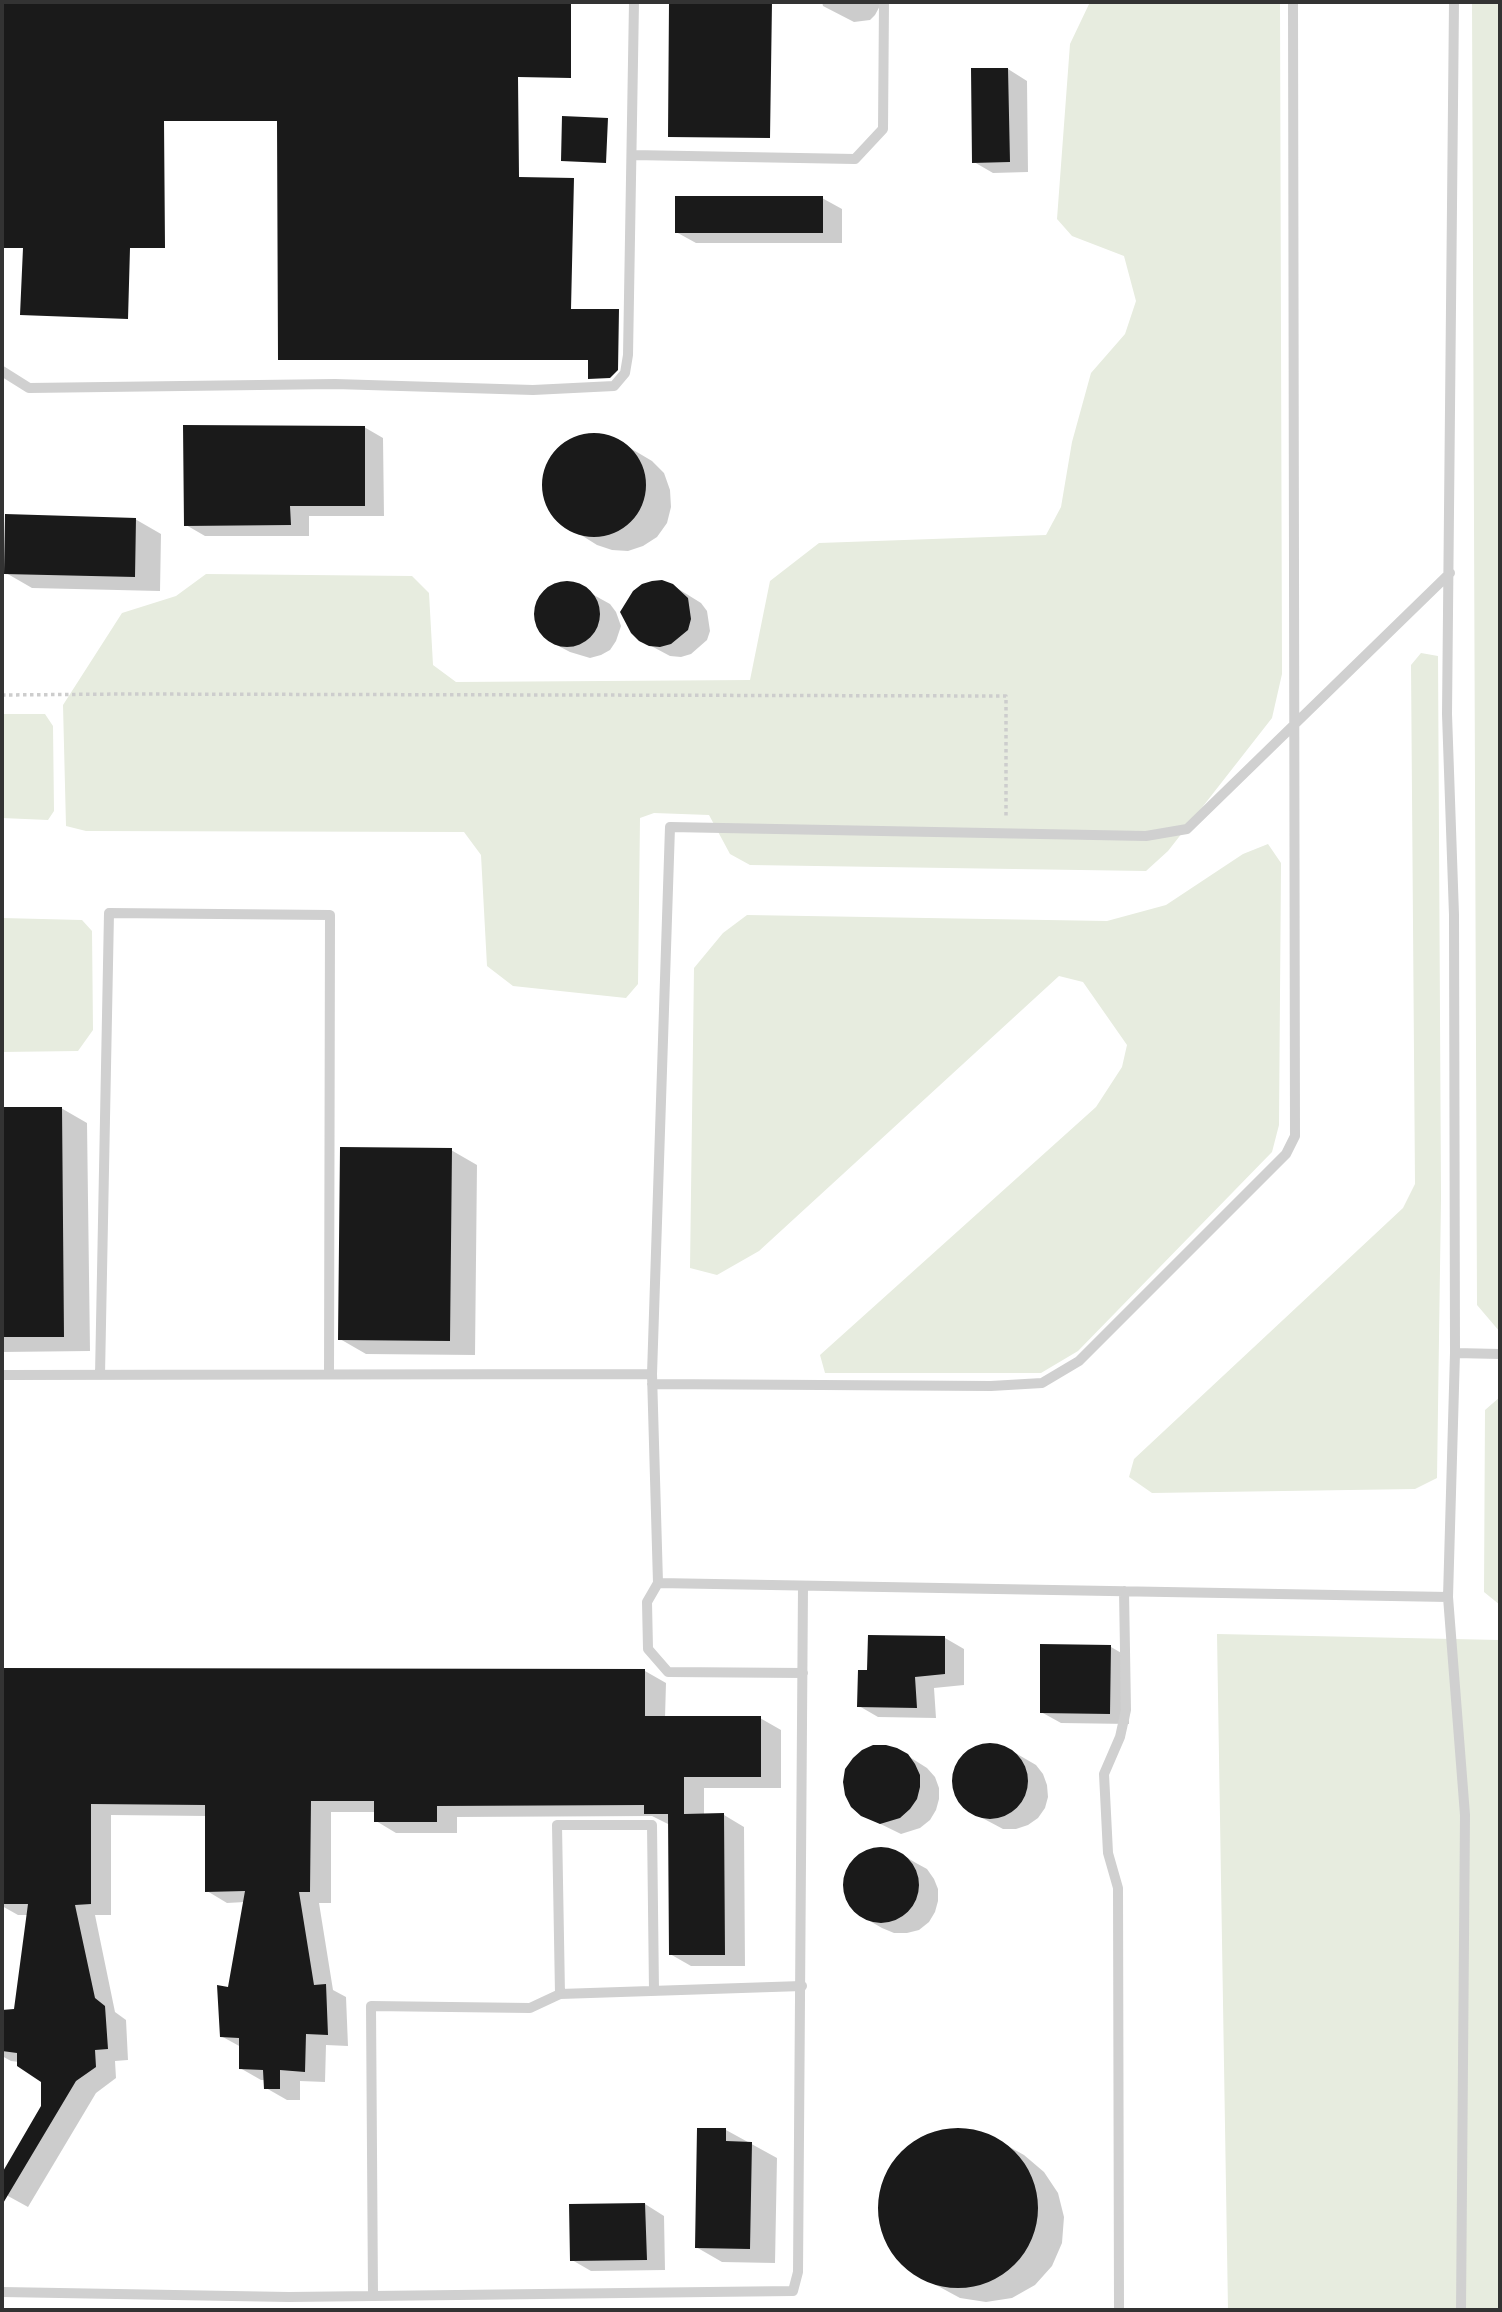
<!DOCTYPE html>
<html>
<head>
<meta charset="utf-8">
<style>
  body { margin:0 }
  #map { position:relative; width:1502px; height:2312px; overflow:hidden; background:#fff; font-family:Rubik,sans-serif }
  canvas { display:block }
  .frame { position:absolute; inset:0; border:4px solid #333; pointer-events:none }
</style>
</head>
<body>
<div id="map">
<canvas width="1502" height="2312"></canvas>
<div class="frame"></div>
</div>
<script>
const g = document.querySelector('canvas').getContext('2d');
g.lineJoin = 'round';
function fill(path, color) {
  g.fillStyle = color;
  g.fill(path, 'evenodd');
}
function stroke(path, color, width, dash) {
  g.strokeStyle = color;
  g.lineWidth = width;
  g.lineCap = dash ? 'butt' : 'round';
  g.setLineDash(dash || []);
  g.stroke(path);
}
fill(new Path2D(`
  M1090,2H1280L1282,674L1272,718L1168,851L1146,871L750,865L730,854L709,815L654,813L640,818L638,984L626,998L513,986L487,966L481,855L464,832L86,831L66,826L63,705L122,613L176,596L206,574L412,576L429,593L433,665L456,682L750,680L770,581L819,543L1046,535L1061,507L1072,442L1091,373L1125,334L1136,301L1124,256L1072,236L1057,219L1070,44Z
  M1472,2H1500V1332L1477,1305Z
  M1421,653L1438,656L1441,1198L1437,1478L1415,1489L1152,1493L1129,1477L1134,1459L1403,1208L1415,1184L1411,665Z
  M2,714H45L53,726L54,811L48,820L2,818Z
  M1268,844L1281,863L1279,1125L1272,1152L1078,1351L1041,1373H825L820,1355L1096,1107L1122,1067L1127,1045L1083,982L1059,976L759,1251L717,1275L690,1268L694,968L723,933L747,915L1107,921L1166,905L1243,854Z
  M2,918L82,920L92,931L93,1030L78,1051L2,1052Z
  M1500,1397V1605L1484,1592L1485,1410Z
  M1217,1634L1500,1640V2310H1228Z`), '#e7ecdf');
fill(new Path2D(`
  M822,2H882L875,15L870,20L854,22L823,6Z
  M1008,69L1027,81L1028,172L993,173L974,162Z
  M822,198L842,209V243H696L676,232Z
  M364,427L383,438L384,516H309V536H205L186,525Z
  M592,435L609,437L625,445L652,461L664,473L670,490L671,507L667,523L657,537L643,546L628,551L612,550L597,545L557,520L548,506L544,491L545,475L550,460L560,448L575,439Z
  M135,519L161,534L160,591L32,588L6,573Z
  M572,583L610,604L616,612L621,626L616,641L610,650L601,655L590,658L570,652L549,641L542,633L537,623L536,612L544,593L552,587Z
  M672,585L701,603L707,611L710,631L707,640L691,654L681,657L670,656L640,640Z
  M61,1108L87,1123L90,1351L2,1352V1144Z
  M451,1150L477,1165L475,1355L366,1354L340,1339Z
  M945,1638L964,1649V1685L934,1688L936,1718L878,1717L859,1706Z
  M1111,1647L1130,1658L1129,1724L1061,1723L1041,1712Z
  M2,1670L645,1671L666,1683L665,1718H760L781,1730V1788H704V1815H724L744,1827L745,1966H691L670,1954V1825L652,1816L457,1817V1833H396L376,1821V1812H331V1903H319L333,1990L346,1997L348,2046L326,2045L325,2082L300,2081V2100H287L266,2088V2080H261L240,2068L241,2047L221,2036L245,1902L227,1903L207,1891L206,1816L111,1815V1915H95L115,2012L126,2020L128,2060L115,2061L116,2078L96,2093L28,2207L8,2196L2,2180L42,2106L43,2081L19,2062L11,2061L2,2056V2012L16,2011L29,1915H18L2,1906Z
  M982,1744L1005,1747L1036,1765L1043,1774L1047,1785L1048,1797L1045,1808L1038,1818L1028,1825L1016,1829H1003L971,1812L961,1803L955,1792L953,1779L956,1767L963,1756L972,1749Z
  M897,1749L927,1768L935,1777L939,1788V1799L936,1810L930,1820L920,1828L901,1834L862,1815Z
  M879,1847L896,1851L916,1863L927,1869L934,1879L938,1889V1901L935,1912L929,1922L919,1930L907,1933H894L882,1928L861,1916L852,1908L846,1896L844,1884L847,1871L853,1860L862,1853Z
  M726,2130L777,2158L775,2263L722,2262L696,2247Z
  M948,2130L973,2131L997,2140L1024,2155L1044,2172L1058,2193L1064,2217L1062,2243L1052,2266L1035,2285L1012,2298L986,2302L960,2298L936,2285L909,2270L892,2250L881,2226L880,2199L887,2174L903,2152L924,2137Z
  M645,2204L664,2216L665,2270L591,2271L572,2260Z`), '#0003');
fill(new Path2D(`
  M2,2H571V78L518,77L519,177L574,178L571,309H619L618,370L610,378L588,379V360H278L277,121H164L165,248H130L128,319L20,315L23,248H2Z
  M669,2H772L770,138L668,137Z
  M971,68H1008L1010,162L972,163Z
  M562,116L608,118L606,163L561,161Z
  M675,196H823V233H675Z
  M183,425L365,426V506H290L291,525L184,526Z
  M542 485a52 52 0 1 1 104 0a52 52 0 1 1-104 0Z
  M5,514L136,518L135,577L4,574Z
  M662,580L673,584L688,598L691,619L688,630L671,644L660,647L649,646L639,641L631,633L620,612L633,591L642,584L652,581Z
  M534 614a33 33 0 1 1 66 0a33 33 0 1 1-66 0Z
  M2,1107H62L64,1337H2Z
  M340,1147L452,1148L450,1341L338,1340Z
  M868,1635L945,1636V1674L915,1677L917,1708L857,1707L858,1670H867Z
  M1040,1644L1111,1645L1110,1714L1040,1713Z
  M2,1668L645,1669V1716H761V1777H684V1814L724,1813L725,1955H669L668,1814H644V1805L437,1806V1822H374V1801H311L310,1892H299L314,1985L326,1984L328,2035L306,2034L305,2072L280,2070V2089H264L263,2070L239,2069V2038L220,2037L217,1985L228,1987L245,1891L205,1892V1805L91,1804V1904L75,1905L95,1998L105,2006L108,2049L95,2050L96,2067L76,2081L2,2205V2173L41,2106V2082L17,2066V2053L2,2051V2010L14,2009L28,1904H2Z
  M952 1781a38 38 0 1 1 76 0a38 38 0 1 1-76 0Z
  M873,1745H886L897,1748L908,1754L915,1764L920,1775V1787L917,1799L910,1809L900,1818L880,1824L861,1816L851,1807L845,1795L843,1782L845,1769L853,1758L862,1750Z
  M843 1885a38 38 0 1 1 76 0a38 38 0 1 1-76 0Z
  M697,2128H726V2141L752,2142L750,2249L695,2248Z
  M878 2208a80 80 0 1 1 160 0a80 80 0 1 1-160 0Z
  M645,2203L647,2260L570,2261L569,2204Z`), '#1a1a1a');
stroke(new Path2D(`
  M2,695L125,694L1006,696V817`), '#cdcdcd', 3.5, [3.5, 3.5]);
stroke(new Path2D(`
  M1454,2L1447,714L1454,915L1455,1353L1448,1597L1465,1815L1461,2310
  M632,155L855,159L883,129L884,2
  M2,371L29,388L335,384L533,390L614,386L625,373L628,355L634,2
  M1455,1353L1500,1354
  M2,1375L652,1374
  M100,1375L109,913L330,915L329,1374
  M652,1384L991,1386L1042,1383L1079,1361L1286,1154L1295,1136L1293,2
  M658,1583L647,1602L648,1649L668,1672L803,1673
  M1448,1597L658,1583L652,1374L670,827L1146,836L1187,829L1450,573
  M560,1994L557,1825H652L654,1991
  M2,2292L289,2297L793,2291L798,2272L803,1586
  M373,2296L371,2006L530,2008L560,1994L802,1986
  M1119,2310L1118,1888L1108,1853L1104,1774L1120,1737L1126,1710L1124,1591`), '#d0d0d0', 10);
</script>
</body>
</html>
